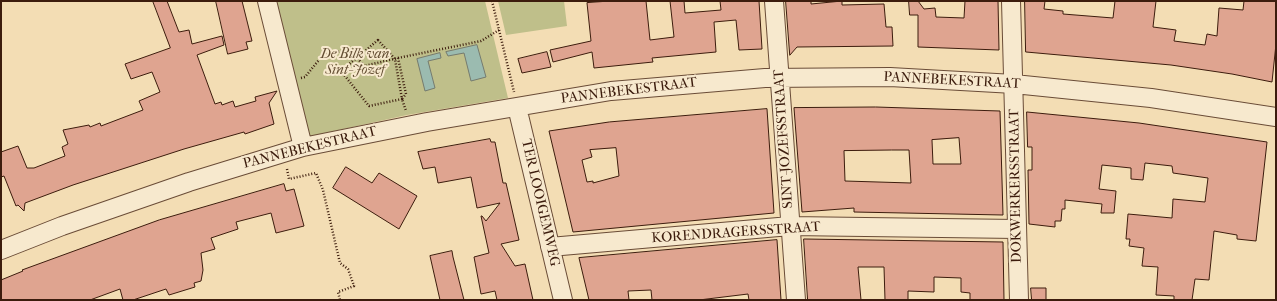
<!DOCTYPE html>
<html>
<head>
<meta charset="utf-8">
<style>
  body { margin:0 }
  #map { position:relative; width:1277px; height:301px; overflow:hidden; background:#f3ddb4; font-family:"IM FELL French Canon",serif }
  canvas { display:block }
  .frame { position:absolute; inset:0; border:2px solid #3c1c0d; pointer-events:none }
</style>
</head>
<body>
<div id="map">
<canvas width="1277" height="301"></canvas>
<div class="frame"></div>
</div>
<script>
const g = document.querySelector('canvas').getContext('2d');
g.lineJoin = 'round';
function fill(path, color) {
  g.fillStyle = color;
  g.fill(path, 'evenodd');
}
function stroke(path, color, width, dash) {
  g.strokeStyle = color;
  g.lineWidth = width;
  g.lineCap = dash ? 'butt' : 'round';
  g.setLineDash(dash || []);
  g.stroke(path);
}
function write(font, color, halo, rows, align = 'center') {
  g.font = font + ' "IM FELL French Canon",serif';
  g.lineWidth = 4;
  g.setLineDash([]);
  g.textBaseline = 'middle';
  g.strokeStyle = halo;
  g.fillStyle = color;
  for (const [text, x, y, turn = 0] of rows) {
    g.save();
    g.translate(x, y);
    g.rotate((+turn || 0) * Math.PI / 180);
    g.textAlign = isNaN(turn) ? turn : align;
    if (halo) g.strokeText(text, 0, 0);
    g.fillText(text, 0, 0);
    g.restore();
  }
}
fill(new Path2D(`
  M276,1H485L508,98L407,115L307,137Z
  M498,1H564L567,26L506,35Z`), '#bfbf8a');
const water = new Path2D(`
  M477,45L486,77L471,81L464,53L448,56L446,52Z
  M440,53L441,58L428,61L435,88L425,91L417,59Z`);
fill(water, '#9bbbb0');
stroke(water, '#757b6f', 1);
const building = new Path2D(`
  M153,1H167L179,32L189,30L192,44L222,36L224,45L197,55L215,104L221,102L222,105L233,101L235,107L256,101L255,97L277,91L269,103L274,124L245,134L244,132L184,149L73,185L25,203L24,211L18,205L16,206L4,176L1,177V152L18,146L27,168H34L65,156L62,147L68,144L63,130L89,125L90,127L100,123L101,126L143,110L139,101L160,92L152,72L131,79L125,64L170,48Z
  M216,1H242L252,41L246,42L248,49L228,54Z
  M610,1H646L650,40L674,37L670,1H684L685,13L721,10L720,1H759L762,49L739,50L736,20L714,22L716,52L652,58L653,62L594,68L592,52L553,62L550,50L591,41L587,3Z
  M786,1H811V4L842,1V5L884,4L886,27H892L893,46L797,47L790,55Z
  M909,1H918L924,9L935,8L936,17L964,18L965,1H998L999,50L918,47V15H910Z
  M1025,1H1045L1044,9L1063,11V14L1113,18L1115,1H1156L1153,27L1176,30L1174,41L1205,45L1207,34L1217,36L1219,8L1243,10L1244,1H1276V44L1272,82L1232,74L1171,65L1026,52Z
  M547,52L551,67L522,73L518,59Z
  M876,107L1000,111L1003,215L854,212V208L802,212L794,108ZM959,138L961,164H933L932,140ZM892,150H909L911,183L845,181L844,151Z
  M767,109L774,213L573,232L549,131L609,122ZM616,148L619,176L593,183V181L587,182L582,160L592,157L590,150Z
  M1027,112L1139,123L1267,142L1256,241L1237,239V235L1214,231L1209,280L1195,279L1192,300H1174V296L1156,295L1158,267L1142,266L1144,248L1129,246L1130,239H1126L1128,214L1172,218L1173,199L1205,202L1208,178L1173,173L1172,166L1145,163L1143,180L1131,179V168L1102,165L1099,189L1116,191L1114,213H1101L1102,204L1065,200V209H1062L1061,221H1055V227L1029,224L1028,170H1032V147H1028Z
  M490,139L491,142H495L503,183H506L519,240L501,244L515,266L525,264L533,300H497L495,291L481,294L474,257L489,253L481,216H482L486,221L500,203L477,208L471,177L438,183L435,167L423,169L418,152Z
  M346,167L372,183L379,173L417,196L399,229L333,188Z
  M284,184L286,191L294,189L304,226L276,233L271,213L236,222L238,229L211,238L215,249L201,253L203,270L201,281L194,283L195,287L169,295L166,289L133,300H123L120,289L90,300H1V280L23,271L22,270L159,220Z
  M804,239L1003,242L1004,300H970V293L961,292V278L934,277V292L908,291V300H885L884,267H858L861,300H808Z
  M777,240L781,300H749L748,294L699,300H652L651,290L628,291L629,300H589L579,258Z
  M452,251L453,257L464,300H440L430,256Z
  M1031,288H1046V300H1032Z`);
fill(building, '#dfa490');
stroke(building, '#3c1c0d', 1);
const minor = new Path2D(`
  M267,1L303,147
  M774,1L796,300
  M1011,1L1019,300
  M517,107L563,300
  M550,247L790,226L1017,229
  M1,250L62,226L189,182L303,147L427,122L611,91L765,78L890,77L1014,84L1151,98L1276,117`);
stroke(minor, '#6a4c37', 20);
stroke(new Path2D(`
  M492,1L514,92
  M378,40L395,59L402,99L369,106L341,71Z
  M398,58L481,41L499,30
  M301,78L305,77L323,55L350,49L364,66L398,58L406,94L402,99L406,111
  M287,169L289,179L316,173L323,190L340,263L348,269L354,286L338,292L340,300`), '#3c1c0d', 2.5, [1, 2]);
stroke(minor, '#f7e9ce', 18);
write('italic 14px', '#634d32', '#f7e9ce', [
  ["De Bilk van",355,55],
  ["Sint-Jozef",355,71]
]);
write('14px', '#3c1c0d', '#f7e9ce', [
  ["PANNEBEKESTRAAT",952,81,3],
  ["PANNEBEKESTRAAT",629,91,-7],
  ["SINT-JOZEFSSTRAAT",784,139,-94],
  ["PANNEBEKESTRAAT",310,148,-14],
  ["DOKWERKERSSTRAAT",1016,186,-91],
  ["TER LOOIGEMWEG",540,203,77],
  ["KORENDRAGERSSTRAAT",736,233,-4]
]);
</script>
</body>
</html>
